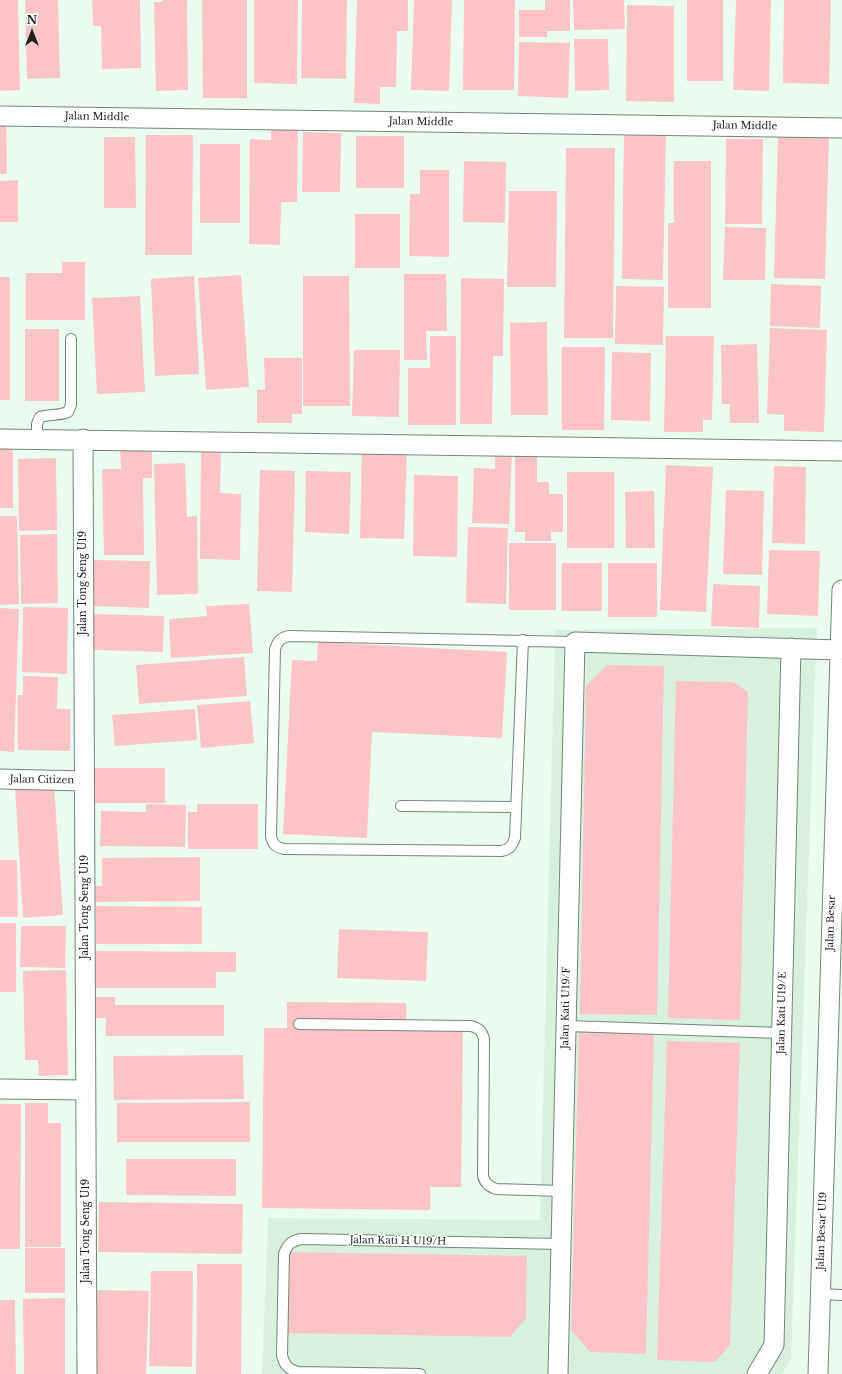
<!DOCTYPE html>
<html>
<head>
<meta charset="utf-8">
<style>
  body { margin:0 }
  #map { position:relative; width:842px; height:1374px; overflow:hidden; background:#eafcef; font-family:"Libre Baskerville",serif }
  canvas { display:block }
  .north { position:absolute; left:12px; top:12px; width:40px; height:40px; -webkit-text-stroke:3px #fff; paint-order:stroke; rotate:0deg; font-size:11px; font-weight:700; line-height:16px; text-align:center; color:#1b211d }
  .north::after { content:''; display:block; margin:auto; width:14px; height:18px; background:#1b211d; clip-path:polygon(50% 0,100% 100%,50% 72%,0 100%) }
</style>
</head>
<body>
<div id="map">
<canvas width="842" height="1374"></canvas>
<div class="north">N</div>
</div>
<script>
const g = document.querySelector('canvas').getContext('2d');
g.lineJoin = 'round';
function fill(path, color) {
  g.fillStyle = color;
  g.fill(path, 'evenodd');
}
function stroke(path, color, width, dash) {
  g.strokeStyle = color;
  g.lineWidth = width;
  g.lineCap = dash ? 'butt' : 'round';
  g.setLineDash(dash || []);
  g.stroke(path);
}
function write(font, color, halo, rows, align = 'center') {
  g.font = font + ' "Libre Baskerville",serif';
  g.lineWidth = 3;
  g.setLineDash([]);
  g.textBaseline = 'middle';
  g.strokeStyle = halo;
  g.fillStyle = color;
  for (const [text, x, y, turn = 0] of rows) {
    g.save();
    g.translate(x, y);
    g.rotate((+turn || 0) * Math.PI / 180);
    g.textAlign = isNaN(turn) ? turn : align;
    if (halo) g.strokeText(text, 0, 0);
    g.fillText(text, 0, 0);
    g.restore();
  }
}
fill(new Path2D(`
  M817,628L791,1359L782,1374H262L268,1218L540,1220L555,630Z`), '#d8f1df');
fill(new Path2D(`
  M0,0H18L20,90L0,91Z
  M25,0H58L60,78L27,79Z
  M92,0H140L141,68L102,69L101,26H93Z
  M163,0H187L188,90L156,91L154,2H163Z
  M202,0H247V98H203Z
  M254,0H298L297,84L254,83Z
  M302,0H347L346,79L301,78Z
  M357,0H408V31H397L396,87H380V104L354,103Z
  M414,0H452L449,91L411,90Z
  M464,0H515L514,90H463Z
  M545,0H570V31H547V37H519V10H545Z
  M573,0H624L625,29L574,30Z
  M687,0H723V81H687Z
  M736,0H771L769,91L733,90Z
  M784,0H831L829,84L783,83Z
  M627,5L674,6V102L626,101Z
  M574,39H608L609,90L575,91Z
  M519,42L570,43L568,98L518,96Z
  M0,117H6L7,174H0Z
  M271,127H298L297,202H281L280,245L249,244L250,139L271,140Z
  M624,130L666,131L663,280L622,279Z
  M303,132L341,133L340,192H302Z
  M146,135H193L192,255H145Z
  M778,135L829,136L825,279L774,278Z
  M356,136H404V188H356Z
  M104,137H135L136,208H104Z
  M726,139H763L762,224H725Z
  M200,144H240V223H200Z
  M566,148H615L613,338H564Z
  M464,161L506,162L505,223L463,222Z
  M674,161H711V308H668V223H674Z
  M420,170H449V257L409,256L410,194H420Z
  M18,180V222H0V181Z
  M509,191H557L556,287H507Z
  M355,214H400V268H355Z
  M725,227L766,228L765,280H723Z
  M62,262H85V320H26V273H62Z
  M404,274H446L447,331H426L427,360H404Z
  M241,275L249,387L206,390L198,278Z
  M194,276L199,374L155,376L151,279Z
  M303,276H349L350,406H303Z
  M0,277H10V400H0Z
  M461,278L504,279L503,356H493L492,424H460Z
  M771,284L821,286L820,328L770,326Z
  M616,286L664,287L663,345L615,344Z
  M140,296L145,392L97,394L92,298Z
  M547,322L548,415H511L510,323Z
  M770,328L827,330L824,432L784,431V415L767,414Z
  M25,329H59V401H25Z
  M430,336H456V425H408V368H430Z
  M666,336H714L712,420H703V432H664Z
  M757,344L759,423H730V404H722L721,345Z
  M562,347H605L604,430H562Z
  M354,350H400L399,417L352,416Z
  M612,352L651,353L650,421L611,420Z
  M264,358H302V414H292V423H257V390H265Z
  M0,444H13V508H0Z
  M120,447H152V478H143L144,555H104L102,469H121Z
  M201,447H221L220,493L241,494L240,560L200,559Z
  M362,447L407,448L404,539L360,538Z
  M495,452H512L509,524L472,523L474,468L495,469Z
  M515,456H537V482H549V494H563V532H551V541H525V532H515Z
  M56,458L57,530L19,531L18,459Z
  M185,463L187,517L197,516L198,594L157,595L154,464Z
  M666,465L713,467L706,612L660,610Z
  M774,466L806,467L805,544L772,543Z
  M260,470L295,471L292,592L257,591Z
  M306,471L351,472L349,534L305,532Z
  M567,472H614V548H567Z
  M414,475L458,476L457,557L413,556Z
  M726,490L764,491L762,575L723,574Z
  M654,491L655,548H626L625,492Z
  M0,516H17L19,604L0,605Z
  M468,527L508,528L506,604L466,603Z
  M57,534L58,603L21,604L20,535Z
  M509,543H556V610H509Z
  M769,550L820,551L818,616L767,614Z
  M91,560L150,561L149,608L90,606Z
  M562,563H602V611H562Z
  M608,563H657V617H608Z
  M713,584L760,586L759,628L711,626Z
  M249,604L253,653L171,658L169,619L207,616L206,606Z
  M23,607L68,608L67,674L22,672Z
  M0,608L19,609L14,752L0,751Z
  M94,614L164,616L163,652L93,650Z
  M318,642L507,652L502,738L372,732L367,838L283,834L292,660L317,661Z
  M244,657L247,696L139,704L136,665Z
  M607,665L664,666L657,1015L580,1014L586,686Z
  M23,676L58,677L57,709H70V751L18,750V695H23Z
  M676,681L733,682L748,692L740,1020L668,1018Z
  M250,701L254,743L201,748L197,705Z
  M195,709L197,740L115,746L112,715Z
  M92,768H165V803H92Z
  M54,785L63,915L23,918L15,788Z
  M146,804L186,805L185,847L100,846L101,811L146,812Z
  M197,804H258V849H188V812H197Z
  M200,857V901L94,902V886H102V858Z
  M0,860H17L18,917H0Z
  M96,906L202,907V944H96Z
  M0,923H16V992H0Z
  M21,926H66L65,968L20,967Z
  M339,929L428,932L426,981L337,978Z
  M95,951L236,952V972H216V988H95Z
  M66,970L68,1075L39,1076L38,1060H25L23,971Z
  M94,997H115V1005H224V1036H106V1018H94Z
  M287,1002L406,1003V1030H463L461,1187H430V1210L262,1208L264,1028H287Z
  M579,1030L654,1032L646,1354L590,1352L571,1330Z
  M667,1041L740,1043L730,1345L715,1362L657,1360Z
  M243,1055L244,1099L114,1100L113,1056Z
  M250,1102V1142H117V1103Z
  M25,1103H48V1123H61V1247H25Z
  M0,1104H21L20,1249H0Z
  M126,1159H236V1196L126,1195Z
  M99,1202L243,1204L242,1254L98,1252Z
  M25,1248H65V1293H25Z
  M288,1252L527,1256L526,1318L510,1337L287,1333Z
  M197,1264H242L241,1374H196Z
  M151,1271H193L192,1367L149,1366Z
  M96,1290L149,1291L146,1374H93Z
  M65,1298V1374H24L23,1299Z
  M0,1300H15L16,1374H0Z`), '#fdc4c8');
const lane = new Path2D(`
  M37,439V424L40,417C50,414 59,416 68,412L71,405V339
  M523,640L515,838C512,846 510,849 502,851L284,849C276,847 272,844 271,836L275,649C278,641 280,638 289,636L575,642
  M401,806L516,807
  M299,1024L471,1026C479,1028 482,1031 484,1039L483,1176C485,1183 488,1186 496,1189L562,1191
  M566,1026L782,1033
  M820,1294L842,1295
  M420,1374L298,1372C288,1369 284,1365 282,1355L284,1254C287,1245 291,1241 301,1239L561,1244`);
const street = new Path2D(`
  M0,116L842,128
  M0,439L842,451
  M83,439L87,1374
  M0,779L84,781
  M0,1089L86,1090
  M558,1374L575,642L840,650
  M757,1374L774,1345L791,648
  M818,1374L842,590`);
stroke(lane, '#758579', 12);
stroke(street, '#758579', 21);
stroke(lane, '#fff', 10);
stroke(street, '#fff', 19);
write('10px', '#1b211d', '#fff', [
  ["Jalan Middle",97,117,1],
  ["Jalan Middle",421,122,1],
  ["Jalan Middle",745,126,1],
  ["Jalan Tong Seng U19",83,583,-90],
  ["Jalan Citizen",42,780,1],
  ["Jalan Tong Seng U19",85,907,-90],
  ["Jalan Besar",831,923,-88],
  ["Jalan Kati U19/F",566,1008,-89],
  ["Jalan Kati U19/E",782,1013,-89],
  ["Jalan Tong Seng U19",86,1231,-90],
  ["Jalan Besar U19",822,1231,-88],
  ["Jalan Kati H U19/H",398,1241,1]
]);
</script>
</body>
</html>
